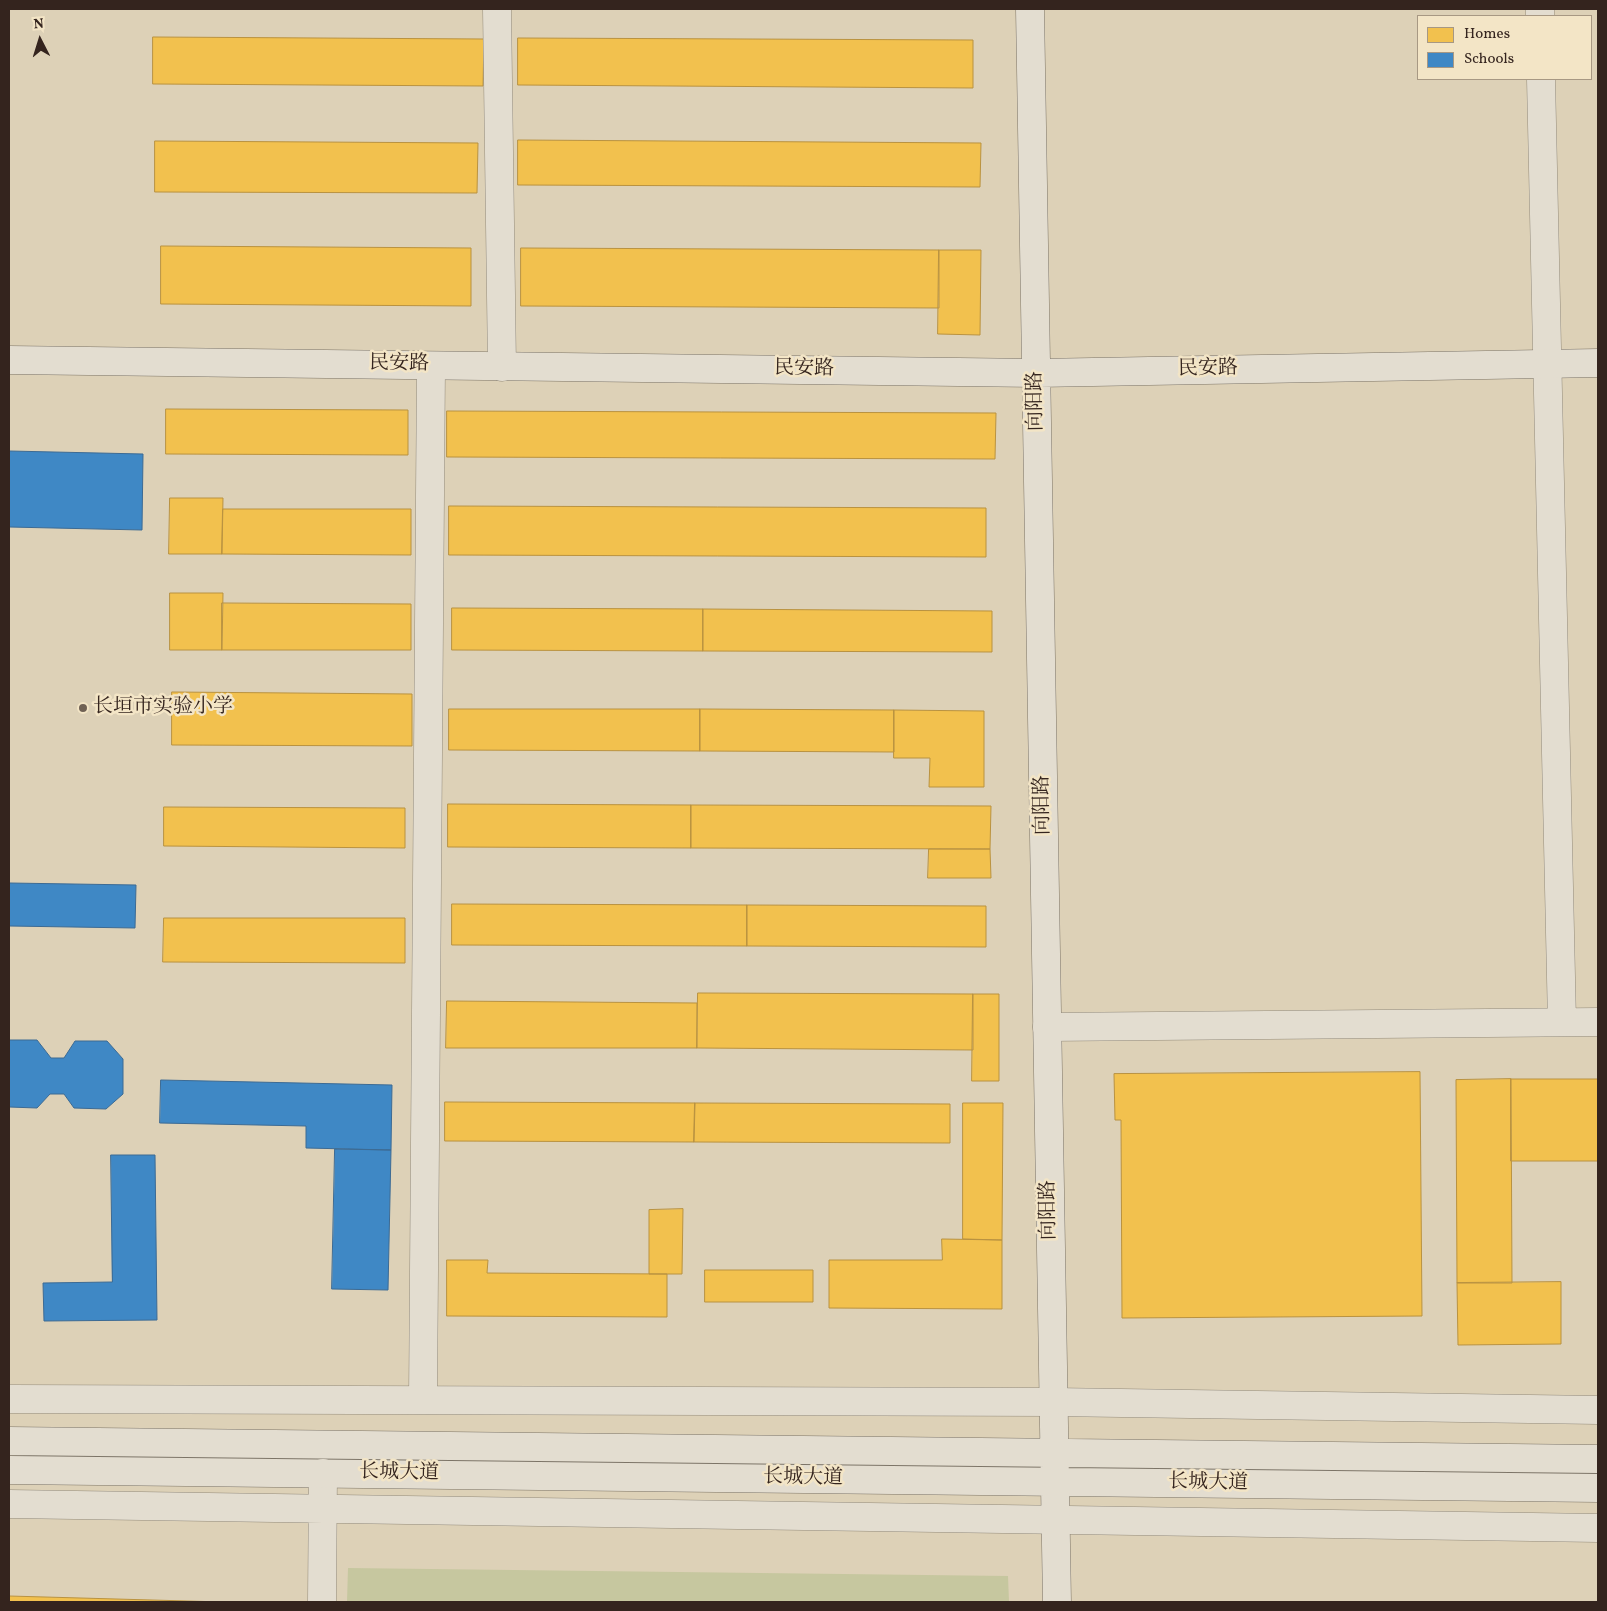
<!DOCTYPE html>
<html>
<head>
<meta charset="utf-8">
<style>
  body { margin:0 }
  #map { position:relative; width:1607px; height:1611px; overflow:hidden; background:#ddd1b7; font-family:Vollkorn,serif }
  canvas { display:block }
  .frame { position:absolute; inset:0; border:10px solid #34241e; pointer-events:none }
  .legend { position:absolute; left:1417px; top:15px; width:175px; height:65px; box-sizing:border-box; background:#f3e5c6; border:1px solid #a79883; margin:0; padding:6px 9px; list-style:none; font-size:15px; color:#34241e }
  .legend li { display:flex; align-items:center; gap:10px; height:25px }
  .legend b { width:25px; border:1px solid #a79883 }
  .north { position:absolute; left:15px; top:15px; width:50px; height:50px; -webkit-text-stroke:4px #f3e5c6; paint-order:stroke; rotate:355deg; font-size:14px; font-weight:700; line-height:20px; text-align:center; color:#34241e }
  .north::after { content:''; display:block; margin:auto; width:18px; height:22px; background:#34241e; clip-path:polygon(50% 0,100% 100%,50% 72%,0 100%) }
</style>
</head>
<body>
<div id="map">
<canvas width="1607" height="1611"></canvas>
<div class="frame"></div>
<ul class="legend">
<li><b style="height:14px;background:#f2c14e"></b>Homes</li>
<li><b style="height:14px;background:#3f88c5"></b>Schools</li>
</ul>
<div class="north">N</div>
</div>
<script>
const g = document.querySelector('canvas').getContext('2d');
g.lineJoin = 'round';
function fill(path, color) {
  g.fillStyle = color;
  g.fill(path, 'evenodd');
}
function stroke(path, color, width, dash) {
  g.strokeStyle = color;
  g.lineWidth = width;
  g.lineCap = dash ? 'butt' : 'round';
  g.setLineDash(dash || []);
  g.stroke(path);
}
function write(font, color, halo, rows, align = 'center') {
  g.font = font + ' Vollkorn,"Noto Serif SC",serif';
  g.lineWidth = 5;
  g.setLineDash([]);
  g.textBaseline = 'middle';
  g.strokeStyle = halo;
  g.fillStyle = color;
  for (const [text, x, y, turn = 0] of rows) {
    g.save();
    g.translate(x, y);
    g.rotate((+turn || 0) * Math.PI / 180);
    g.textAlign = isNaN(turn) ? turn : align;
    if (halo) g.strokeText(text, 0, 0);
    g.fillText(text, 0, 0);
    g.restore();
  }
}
fill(new Path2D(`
  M348,1568L1008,1576L1009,1602H347Z`), '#c6c79f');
const homes = new Path2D(`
  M153,37L484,39L483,86L153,84Z
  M518,38L973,40V88L518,85Z
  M518,140L981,143L980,187L518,185Z
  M155,141L478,143L477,193L155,192Z
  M161,246L471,248V306L161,304Z
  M521,248L939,250V308L521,306Z
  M939,250H981L980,335L938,334Z
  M166,409L408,410V455L166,454Z
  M447,411L996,413L995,459L447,457Z
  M170,498H223L222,554H169Z
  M449,506L986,508V557L449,555Z
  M223,509H411V555L222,554Z
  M170,593H223L222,650H170Z
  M222,603L411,604V650H222Z
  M452,608L703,609V651L452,650Z
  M703,609L992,611V652L703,651Z
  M172,692L412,694V746L172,745Z
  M449,709H700V751L449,750Z
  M700,709L894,710V752L700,751Z
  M894,710L984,711V787H929L930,758H894Z
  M448,804L691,805V848L448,847Z
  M691,805L991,806L990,849L691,848Z
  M164,807L405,808V848L164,846Z
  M929,849H990L991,878H928Z
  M452,904L747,905V946L452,945Z
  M747,905L986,906V947L747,946Z
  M164,918H405V963L163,962Z
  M698,993L973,994V1050L697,1048Z
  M973,994H999V1081H972Z
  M447,1001L697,1003V1048H446Z
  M1420,1072L1422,1316L1122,1318L1121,1120H1115L1114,1074Z
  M1511,1079H1598V1161H1511Z
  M1511,1079L1512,1283H1457L1456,1080Z
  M445,1102L695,1103L694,1142L445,1141Z
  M695,1103L950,1104V1143L694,1142Z
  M963,1103H1003L1002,1240L963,1239Z
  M683,1209L682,1274H649V1210Z
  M942,1239L1002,1240V1309L829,1308V1260H942Z
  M447,1260H488L487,1273L667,1274V1317L447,1316Z
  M705,1270H813V1302H705Z
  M1561,1282V1344L1458,1345L1457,1283Z
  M9,1596L223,1602H9Z`);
fill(homes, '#f2c14e');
stroke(homes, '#b99240', 1);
const schools = new Path2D(`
  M9,451L143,454L142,530L9,527Z
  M9,883L136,885L135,928L9,926Z
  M9,1040H37L51,1058H64L75,1041H107L123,1059V1094L106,1109L74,1108L64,1094H50L37,1108L9,1107Z
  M161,1080L392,1085L391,1150L306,1148V1126L160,1123Z
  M335,1149L391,1150L388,1290L332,1289Z
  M111,1155H155L157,1320L44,1321L43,1283L112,1282Z`);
fill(schools, '#3f88c5');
stroke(schools, '#3c6a93', 1);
const street = new Path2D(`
  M497,9L502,367
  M1540,9V16
  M1541,79L1562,1022
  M1047,1027L1598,1022
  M9,1399L1053,1402L1598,1410
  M423,1400L431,366
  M9,1504L1598,1528
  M322,1602L323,1473`);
const secondary = new Path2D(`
  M1030,9L1057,1602
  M9,360L1037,373L1598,363
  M9,1441L1598,1459
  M9,1470L1598,1488`);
stroke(street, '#938b7c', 29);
stroke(secondary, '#7c7467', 29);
stroke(street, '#e3ddd0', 28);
stroke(secondary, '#e3ddd0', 28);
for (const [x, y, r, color] of [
  [83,708,5,"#6f6154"]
]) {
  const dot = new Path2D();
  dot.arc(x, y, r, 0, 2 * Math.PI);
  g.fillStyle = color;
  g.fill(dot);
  stroke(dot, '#f3e5c6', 2);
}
write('20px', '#34241e', '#f3e5c6', [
  ["民安路",399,365,1],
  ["民安路",804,370,1],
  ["民安路",1208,370,-1],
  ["向阳路",1037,401,-91],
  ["向阳路",1044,805,-91],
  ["向阳路",1050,1210,-91],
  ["长城大道",399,1474,1],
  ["长城大道",803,1479,1],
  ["长城大道",1208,1484,1]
]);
write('20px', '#34241e', '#f3e5c6', [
  ["长垣市实验小学",93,708]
], 'left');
</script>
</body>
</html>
